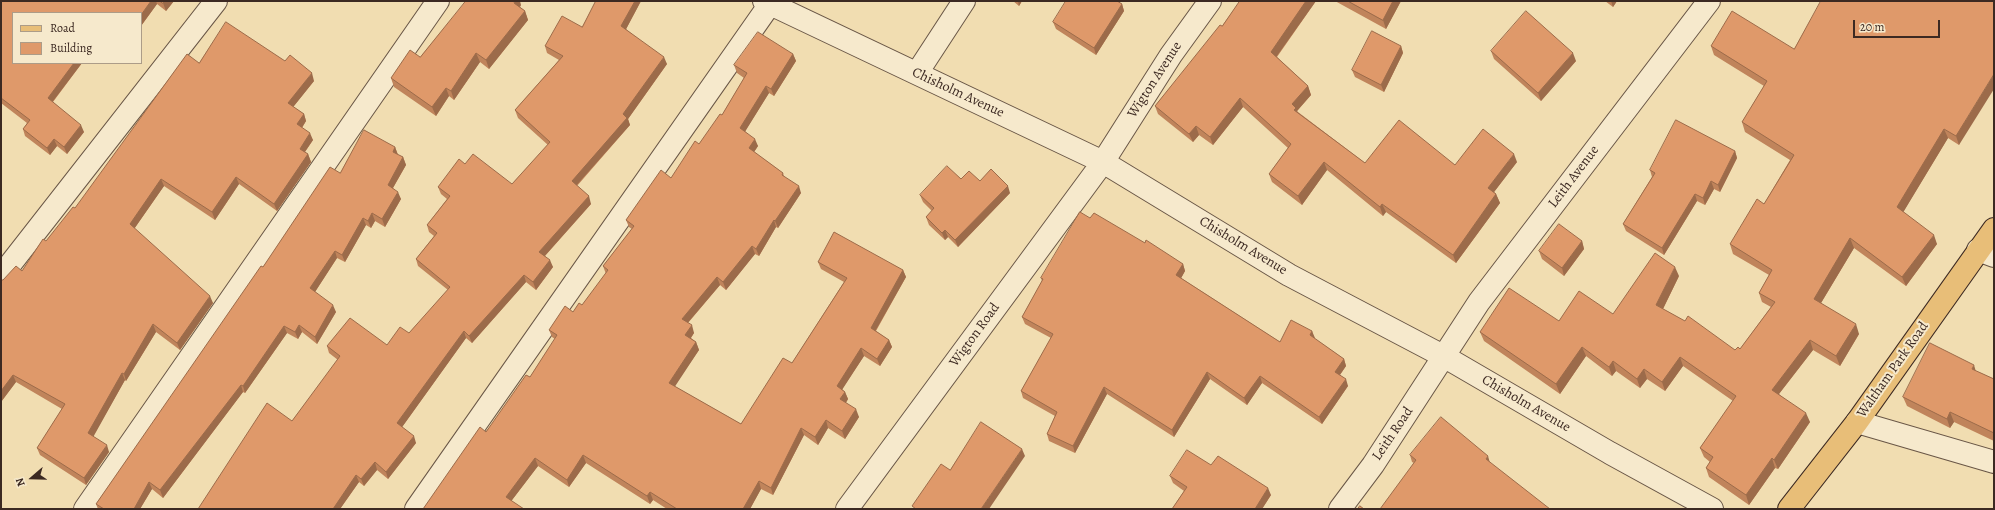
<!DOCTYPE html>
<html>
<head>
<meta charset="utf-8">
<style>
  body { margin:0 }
  #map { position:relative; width:1995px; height:510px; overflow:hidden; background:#f1ddb1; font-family:Alegreya,serif }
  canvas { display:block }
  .frame { position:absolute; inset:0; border:2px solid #3c2922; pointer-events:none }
  .legend { position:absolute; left:12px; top:12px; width:130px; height:52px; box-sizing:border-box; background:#f6e9cc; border:1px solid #ac9c88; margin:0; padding:5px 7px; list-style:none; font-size:12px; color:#3c2922 }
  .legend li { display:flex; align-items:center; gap:8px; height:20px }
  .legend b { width:20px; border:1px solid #ac9c88 }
  .north { position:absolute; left:12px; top:458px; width:40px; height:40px; -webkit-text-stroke:3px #f6e9cc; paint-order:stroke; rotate:250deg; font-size:11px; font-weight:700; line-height:16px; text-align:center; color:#3c2922 }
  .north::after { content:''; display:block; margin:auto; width:14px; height:18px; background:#3c2922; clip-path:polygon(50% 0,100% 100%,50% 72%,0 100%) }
  .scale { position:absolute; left:1853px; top:20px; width:87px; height:18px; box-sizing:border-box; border:2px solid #3c2922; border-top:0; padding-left:5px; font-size:12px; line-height:14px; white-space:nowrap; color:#3c2922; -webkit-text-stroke:3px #f6e9cc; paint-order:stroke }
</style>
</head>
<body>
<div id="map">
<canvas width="1995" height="510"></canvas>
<div class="frame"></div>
<ul class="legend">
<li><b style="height:5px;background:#e8be78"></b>Road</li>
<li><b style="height:11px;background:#df996a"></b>Building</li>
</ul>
<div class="north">N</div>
<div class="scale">20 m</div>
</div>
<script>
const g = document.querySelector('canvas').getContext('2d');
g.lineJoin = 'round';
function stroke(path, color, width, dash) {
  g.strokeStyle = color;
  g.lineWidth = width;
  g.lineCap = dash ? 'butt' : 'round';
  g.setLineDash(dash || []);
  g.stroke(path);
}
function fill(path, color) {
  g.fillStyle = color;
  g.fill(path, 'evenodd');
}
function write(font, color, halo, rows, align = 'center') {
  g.font = font + ' Alegreya,serif';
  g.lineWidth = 4;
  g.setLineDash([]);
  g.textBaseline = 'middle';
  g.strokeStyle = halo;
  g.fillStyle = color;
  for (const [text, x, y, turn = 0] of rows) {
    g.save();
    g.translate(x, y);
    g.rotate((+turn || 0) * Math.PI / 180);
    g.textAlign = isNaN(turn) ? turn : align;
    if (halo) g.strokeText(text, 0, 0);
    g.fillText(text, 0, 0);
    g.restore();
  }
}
const minor = new Path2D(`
  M764,1L1103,162L1289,275L1445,357L1610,453L1712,509
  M917,73L964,1
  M1978,250L1994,256
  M1,276L216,1
  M1857,422L1994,462
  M85,509L438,1
  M416,509L770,4
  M847,509L1103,162L1171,55L1210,1
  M1340,509L1373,465L1479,302L1709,1`);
const major = new Path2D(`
  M1789,509L1857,422L1994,229`);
stroke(minor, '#695646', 24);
stroke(major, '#3c2922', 24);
stroke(minor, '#f6e9cc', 22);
stroke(major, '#e8be78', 22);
fill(new Path2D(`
  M1,1H174L166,11L157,4L141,26V13H13L82,63L53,102L84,132L67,154L57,146L50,155L25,136L23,129L27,123L1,103Z
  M596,1H641L626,29L667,64L628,119L630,125L577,186L591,204L545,256L553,267L536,290L526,282L472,343L466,338L402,427L416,443L388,479L377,470L364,486L359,482L340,509H198L292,421L338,360L329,353L327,346L387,345L409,333L448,290L418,266L416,259L434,236L429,232L427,225L447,199L441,194L438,187L465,164L512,184L548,145L518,118L515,110L559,60L547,53L545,46L582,27Z
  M1013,1H1022L1019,6Z
  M1240,1H1316L1277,57L1308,86L1311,95L1297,111L1298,112L1365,163L1455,165L1517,162L1494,192L1496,194L1500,203L1456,263L1386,212L1383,216L1327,170L1302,205L1272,182L1269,174L1288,148L1243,107L1213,145L1199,135L1193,142L1158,114L1155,106L1222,26Z
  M1335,1H1401L1386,29Z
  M1605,1H1617L1613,7Z
  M1994,1L1959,145L1948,138L1903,212L1937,244L1906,286L1854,248L1821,303L1859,334L1840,366L1813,350L1779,394L1810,422L1778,469L1775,468L1749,505L1709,477L1706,468L1710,462L1704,457L1700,448L1733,401L1683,366L1665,391L1647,379L1640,388L1616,371L1612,376L1586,356L1560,394L1484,341L1480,332L1613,314L1679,276L1663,309L1735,350L1740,349L1771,307L1762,302L1759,293L1769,275L1733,254L1730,244L1764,204L1790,160L1745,132L1742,122L1764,86L1714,55L1711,46L1794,49Z
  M1122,4L1124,11L1096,55L1056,29L1053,22Z
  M521,5L520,7L525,11L528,20L489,69L480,62L454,100L449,96L436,116L394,87L391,78L420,57Z
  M1401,46L1403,53L1384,92L1355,77L1352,70Z
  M1491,51L1576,61L1541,101L1494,59Z
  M793,54L796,61L774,96L769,93L745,131L758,146L754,152L783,173L784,176L801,193L778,228L776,227L759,256L755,254L726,290L720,285L688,323L694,333L691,338L696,342L699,350L674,386L741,424L792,363L844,282L821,269L818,262L903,270L906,277L876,331L889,340L892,347L880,366L864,356L842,389L845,392L848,399L846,403L859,417L845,439L828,428L818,445L804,435L773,495L761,489L750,509H667L653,500L650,504L586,463L569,487L538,466L512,500L423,509L530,377L555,339L552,337L549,330L582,305L606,274L603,266L632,229L629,227L626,220L671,178L699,144L722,115L744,78L737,73L734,65Z
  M199,63L314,81L293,107L304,114L306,121L302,128L313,140L305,152L308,154L311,162L277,211L239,184L215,220L164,186L134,229L213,303L180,350L156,332L126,381L125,380L93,436L109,452L86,485L40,455L37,448L62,409L16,382L1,402L3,280L22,271L46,241L75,208Z
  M395,147L398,155L403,157L406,165L393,188L401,199L385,227L375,221L371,228L366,225L345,262L337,258L315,292L336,312L317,344L302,332L298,339L287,333L245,393L243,392L163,498L152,489L140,509H98L96,504L263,267L340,173Z
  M1735,151L1737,158L1720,192L1714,189L1705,205L1697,201L1664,255L1626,231L1623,224L1652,177L1650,170Z
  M961,179L980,181L1010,193L958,247L948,237L945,240L929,225L926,217L932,211L923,202L920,195Z
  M1582,241L1584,249L1564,276L1542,259L1539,251Z
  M1145,243L1183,264L1185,271L1181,278L1280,342L1312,331L1314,338L1344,359L1346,366L1340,375L1348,386L1322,424L1262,383L1247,405L1210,379L1174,437L1107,394L1075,453L1049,441L1047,434L1055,416L1023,398L1021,391L1051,338L1025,324L1022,317L1042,281L1041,278Z
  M1976,371L1994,379V441L1954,422L1950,428L1907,406L1903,397Z
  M1410,455L1490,462L1414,463L1412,462Z
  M1211,465L1271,495L1262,509H1172L1184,491L1173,483L1170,476Z`), '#c0845b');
fill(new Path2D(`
  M151,1H156L157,4L141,26V15Z
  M165,1H174L166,11L163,3Z
  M515,1H520L521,5L517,12L514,3Z
  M635,1H641L624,33L621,26Z
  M1018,1H1022L1019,6Z
  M1306,1H1316L1274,60L1271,52Z
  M1393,1H1401L1386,29L1383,20Z
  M1611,1H1617L1613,7Z
  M1122,4L1124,11L1096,55L1094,48Z
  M525,11L528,20L489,69L486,60Z
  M1401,46L1403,53L1384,92L1381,85Z
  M476,53L480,62L454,100L451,91Z
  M1573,53L1576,61L1541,101L1538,93Z
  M793,54L796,61L774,96L771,89Z
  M664,57L667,64L628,119L630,125L574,188L572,181L623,114Z
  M74,63H82L50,105L48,98Z
  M312,73L314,81L290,111L288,103Z
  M1994,74V89L1959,145L1956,136Z
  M766,86L769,93L743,135L740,128Z
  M1308,86L1311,95L1297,111L1299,116L1298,118L1292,104Z
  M446,88L449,96L436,116L432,107Z
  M1240,98L1243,107L1213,145L1210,137Z
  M304,114L306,121L299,132L297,124Z
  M81,125L84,132L67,154L64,147Z
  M1196,126L1199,135L1193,142L1189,134Z
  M1944,129L1948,138L1901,216L1897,207Z
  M310,133L313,140L302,156L300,149Z
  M54,139L57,146L50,155L47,148Z
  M755,139L758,146L752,155L749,148Z
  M395,147L398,155L393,152Z
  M1735,151L1737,158L1720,192L1718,185Z
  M308,154L311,162L277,211L274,204Z
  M1514,154L1517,162L1491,196L1488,188Z
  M403,157L406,165L390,193L388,185Z
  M1324,162L1327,170L1302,205L1298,196Z
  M236,177L239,184L215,220L212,212Z
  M161,179L164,186L132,232L130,224Z
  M1711,181L1714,189L1705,205L1703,198Z
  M799,186L801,193L778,228L775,221Z
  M1008,186L1010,193L958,247L955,240Z
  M398,192L401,199L385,227L382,219Z
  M1496,194L1500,203L1456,263L1453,255Z
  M1695,194L1697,201L1664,255L1662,248Z
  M589,196L591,204L542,259L539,252Z
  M1382,204L1386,212L1383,216L1380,207Z
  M372,213L375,221L371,228L368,221Z
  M363,218L366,225L345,262L342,255Z
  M774,220L776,227L759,256L756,249Z
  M945,230L948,237L945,240L942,233Z
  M1934,235L1937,244L1906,286L1902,277Z
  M1850,238L1854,248L1818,308L1814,299Z
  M1582,241L1584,249L1564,276L1562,268Z
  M752,246L755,254L726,290L723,282Z
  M335,251L337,258L313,295L310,288Z
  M550,260L553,267L536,290L533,282Z
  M1183,264L1185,271L1179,282L1176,275Z
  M1675,267L1679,276L1660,315L1656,305Z
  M903,270L906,277L873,335L871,328Z
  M524,275L526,282L472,343L469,336Z
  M717,277L720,285L685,326L682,319Z
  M210,296L213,303L180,350L177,343Z
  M333,305L336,312L317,344L315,337Z
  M153,324L156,332L126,381L124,374Z
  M1856,324L1859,334L1840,366L1836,356Z
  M299,325L302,332L298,339L295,332Z
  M692,325L694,333L688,342L685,335Z
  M284,326L287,333L245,393L243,386Z
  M464,331L466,338L400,430L397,423Z
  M1312,331L1315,338L1312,342L1310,335Z
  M889,340L892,347L880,366L877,359Z
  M1810,340L1813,350L1775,399L1772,390Z
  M696,342L699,350L672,391L669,383Z
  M1582,347L1586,356L1560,394L1556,384Z
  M861,348L864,356L840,393L837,386Z
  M1680,357L1683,366L1665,391L1662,382Z
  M1344,359L1346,366L1337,379L1335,372Z
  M1613,361L1616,371L1612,376L1609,367Z
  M1974,365L1977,375L1972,369Z
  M1644,369L1647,379L1640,388L1637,379Z
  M1207,372L1210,379L1174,437L1172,430Z
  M122,373L125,380L91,441L88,433Z
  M13,375L16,382L1,402V391Z
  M1260,376L1262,383L1247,405L1244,398Z
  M1346,379L1348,386L1322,424L1319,417Z
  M241,385L243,392L163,498L160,490Z
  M1104,387L1107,394L1075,453L1073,446Z
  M845,392L848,399L843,407L840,399Z
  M856,409L859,417L845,439L842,431Z
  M1950,412L1954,422L1950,428L1947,419Z
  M1806,413L1810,422L1778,469L1774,460Z
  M826,420L828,428L818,445L815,437Z
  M801,428L804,435L773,495L771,488Z
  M414,436L416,443L388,479L386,472Z
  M107,445L109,452L86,485L84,478Z
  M1022,449L1025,456L989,509H981Z
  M583,455L586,463L569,487L567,480Z
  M1488,456L1490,463L1486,459Z
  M535,458L538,466L509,504L506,497Z
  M1772,458L1775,468L1749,505L1746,495Z
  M375,462L377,470L364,486L361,479Z
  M356,475L359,482L340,509H333Z
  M759,481L761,489L750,509H743Z
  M149,482L152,489L140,509H134Z
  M1268,488L1271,495L1262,509H1255Z
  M650,492L653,500L650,504L647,496Z`), '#9c6b4a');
const building = new Path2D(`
  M1,1H151L141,15V13H13V63H74L48,98L81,125L64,147L54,139L47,148L23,129L30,120L1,98Z
  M160,1H165L163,3Z
  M466,1H515L514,3L525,11L486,60L476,53L451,91L446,88L432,107L391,78L410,50L420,57Z
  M596,1H635L621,26L664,57L623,114L627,118L572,181L589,196L539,252L550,260L533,282L524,275L469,336L464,331L397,423L414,436L386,472L375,462L361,479L356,475L333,509H198L267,403L292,421L340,356L327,346L350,318L387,345L400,327L409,333L450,287L416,259L437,233L427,225L450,196L438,187L459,159L465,164L473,154L512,184L550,142L515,110L563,56L545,46L562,16L582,27Z
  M1066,1H1117L1122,4L1094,48L1053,22Z
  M1240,1H1306L1271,52L1308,86L1292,104L1296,108L1294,110L1365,163L1399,120L1455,165L1483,129L1514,154L1488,188L1496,194L1453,255L1382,204L1380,207L1324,162L1298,196L1269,174L1291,144L1240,98L1210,137L1196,126L1189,134L1155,106L1220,25L1222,26Z
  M1348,1H1393L1383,20Z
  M1821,1H1994V74L1956,136L1944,129L1897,207L1934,235L1902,277L1850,238L1814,299L1856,324L1836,356L1810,340L1772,390L1806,413L1774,460L1772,458L1746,495L1706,468L1713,457L1700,448L1736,396L1680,357L1662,382L1644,369L1637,379L1613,361L1609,367L1582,347L1556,384L1480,332L1509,288L1559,321L1579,291L1613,314L1655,253L1675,267L1656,305L1685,321L1688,316L1735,350L1738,347L1740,349L1775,302L1759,293L1772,270L1730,244L1757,199L1764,204L1794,155L1742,122L1767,81L1711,46L1732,11L1794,49Z
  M1526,11L1573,53L1538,93L1491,51Z
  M226,22L285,61L290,55L312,73L288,103L304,114L297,124L310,133L300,149L308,154L274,204L236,177L212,212L161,179L130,224L210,296L177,343L153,324L124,374L122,373L88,433L107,445L84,478L37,448L65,404L13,375L1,391V280H3L16,266L22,271L43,239L46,241L73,207L75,208L187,54L199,63Z
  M1372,31L1401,46L1381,85L1352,70Z
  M758,32L793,54L771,89L766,86L740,128L755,139L749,148L783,173L782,175L799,186L775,221L774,220L756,249L752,246L723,282L717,277L682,319L692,325L685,335L696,342L669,383L741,424L783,358L792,363L847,278L818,262L834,232L903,270L871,328L889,340L877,359L861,348L837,386L845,392L840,399L856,409L842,431L826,420L815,437L801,428L771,488L759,481L743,509H677L650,492L647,496L583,455L567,480L535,458L506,497L524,509H423L480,427L486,432L526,375L530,377L557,335L549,330L565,306L573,312L579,303L582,305L608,270L603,266L634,226L626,220L661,170L671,178L695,141L699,144L720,114L722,115L747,73L734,65Z
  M1676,120L1735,151L1718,185L1711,181L1703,198L1695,194L1662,248L1623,224L1655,173L1650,170Z
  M364,130L395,147L393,152L403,157L388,185L398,192L382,219L372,213L368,221L363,218L342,255L335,251L310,288L333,305L315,337L299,325L295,332L284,326L243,386L241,385L160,490L149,482L134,509H104L96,504L261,266L263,267L330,167L340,173Z
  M947,166L961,179L969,171L980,181L991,169L1008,186L955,240L945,230L942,233L926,217L934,208L920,195Z
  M1080,212L1090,218L1094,213L1145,243L1146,240L1183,264L1176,275L1280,342L1291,320L1312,331L1310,335L1344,359L1335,372L1346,379L1319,417L1260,376L1244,398L1207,372L1172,430L1104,387L1073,446L1047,434L1057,412L1021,391L1053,334L1022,317L1043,279L1041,278Z
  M1559,224L1582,241L1562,268L1539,251Z
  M1930,343L1974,365L1972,369L1994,379V433L1950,412L1947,419L1903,397Z
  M1441,417L1488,456L1486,459L1550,509H1380L1416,460L1410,455Z
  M981,422L1022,449L981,509H916L912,506L941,464L950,470Z
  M1187,450L1211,465L1218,456L1268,488L1255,509H1172L1187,487L1170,476Z
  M1360,506L1364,509H1358Z`);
fill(building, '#df996a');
stroke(building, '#9c6b4a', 1);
write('14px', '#3c2922', '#f6e9cc', [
  ["Wigton Avenue",1155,80,-57],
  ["Chisholm Avenue",958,93,25],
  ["Leith Avenue",1574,177,-53],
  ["Chisholm Avenue",1243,246,31],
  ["Wigton Road",975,335,-54],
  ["Waltham Park Road",1893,370,-55],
  ["Chisholm Avenue",1526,404,30],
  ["Leith Road",1393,434,-56]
]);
</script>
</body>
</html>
